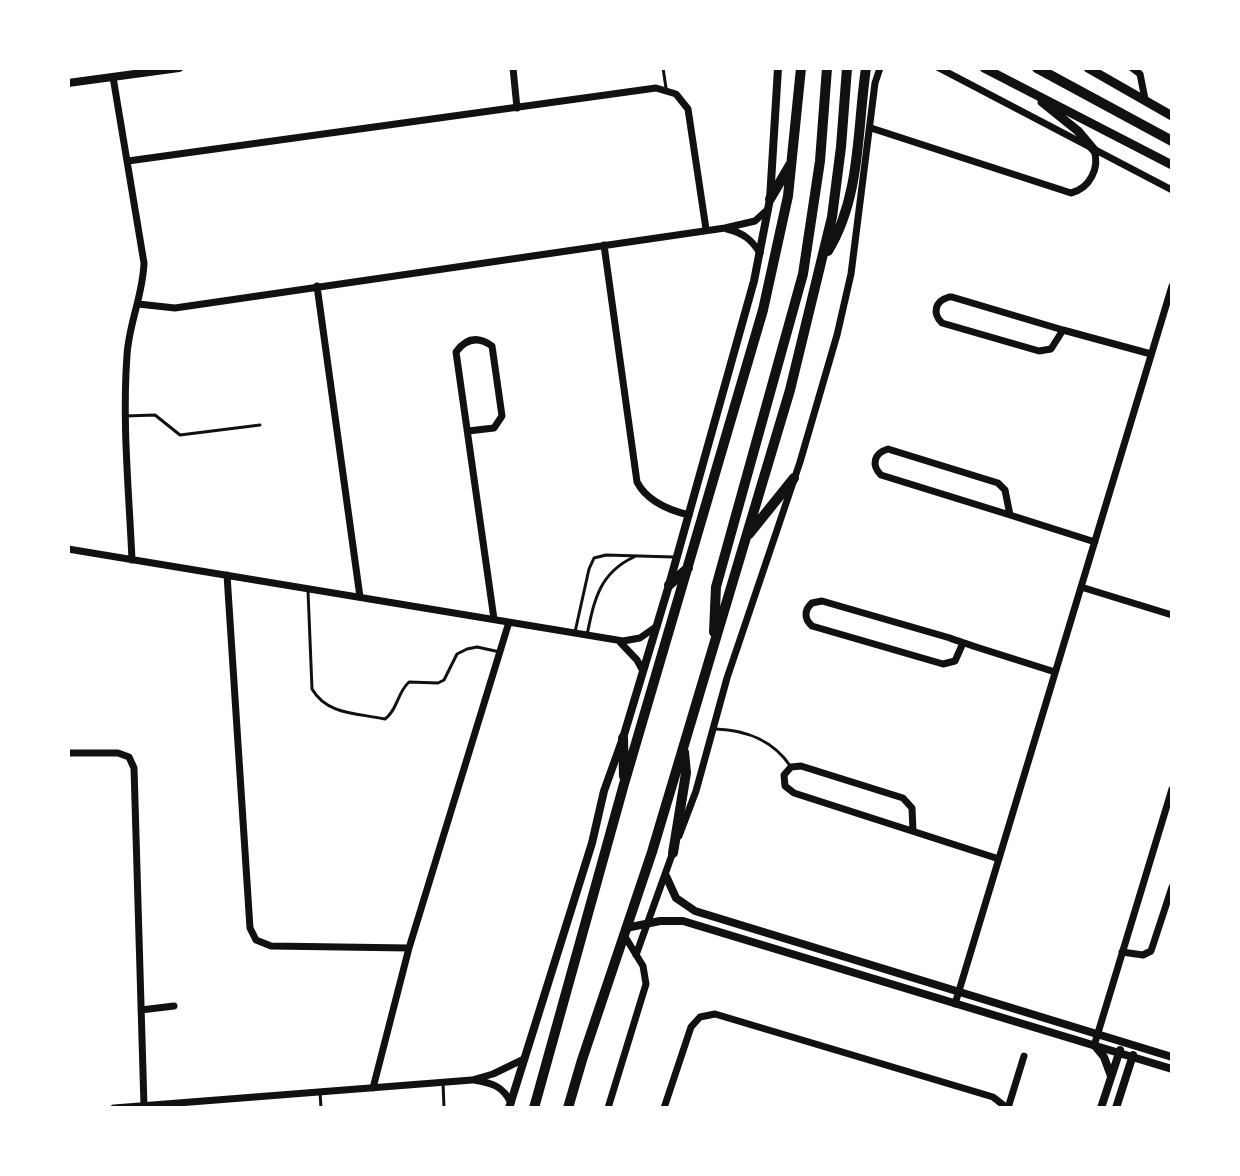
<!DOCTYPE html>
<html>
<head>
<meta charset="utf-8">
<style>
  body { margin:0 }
  #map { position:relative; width:1240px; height:1176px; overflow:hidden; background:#fff; font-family:Merriweather,serif }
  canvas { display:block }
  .frame { position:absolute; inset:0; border:70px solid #fff; pointer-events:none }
</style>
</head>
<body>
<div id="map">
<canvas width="1240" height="1176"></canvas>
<div class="frame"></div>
</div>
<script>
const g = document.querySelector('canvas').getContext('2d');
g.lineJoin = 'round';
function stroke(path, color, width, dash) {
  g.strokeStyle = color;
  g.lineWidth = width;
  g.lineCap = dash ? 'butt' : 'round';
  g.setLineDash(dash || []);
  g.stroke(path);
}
stroke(new Path2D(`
  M663,68L666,88
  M126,416L155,415L180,435L260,425
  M308,591L312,689C327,715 357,713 385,719C398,709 397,693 409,682L438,683L444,680L457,654L467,649L477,647L500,652
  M575,632L589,569L594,558L606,555L673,557
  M587,635C594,601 599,573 634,557
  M716,729C746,730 774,741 791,767
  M443,1082L444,1108
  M320,1092L321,1108`), '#111', 3);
stroke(new Path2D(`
  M513,68L517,108
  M939,68L1172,190
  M1132,68L1140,74L1145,99
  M113,77L144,263C143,295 129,323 127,355C122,423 129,492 132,560
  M871,128L1071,193C1090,188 1100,168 1094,150
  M128,161L656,88L676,94L688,109L706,229
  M727,229C743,233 751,239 760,253
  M604,245L637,482C647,501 668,510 689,515
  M317,286L360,597
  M949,297H952L1063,330L1051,349L1039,351L942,323C932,313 935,301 949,297Z
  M138,304L175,308L725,228L755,221L767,210
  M1063,330L1151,354
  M468,431L494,428L502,416L492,346C478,336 466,338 456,352L494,619
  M888,449L998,483L1005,490L1010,515L881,475C871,465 874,453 888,449Z
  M1010,515L1095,542
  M68,549L623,641L640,638L657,626
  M227,575L250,928L256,940L271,946L409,948
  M1081,587L1172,615
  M619,641L637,660L643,671
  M963,643L955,661L943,664L812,626C804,619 804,610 812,603L822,601L950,638C957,641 965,643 973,646L1055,672
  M68,753H118L129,757L134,768L144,1106
  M913,831L912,808L903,798L801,766L791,767L784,775L785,786L794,793L999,859
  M679,836L696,791L727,678L800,462L837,335L851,274L875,83L880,68
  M1122,952L1143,955L1151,951L1172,887
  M636,955L673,852
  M955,1004L1172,286
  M141,1010L174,1006
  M1094,1046L1172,789
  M474,1080C492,1083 503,1086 511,1103
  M373,1088L409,948L509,622
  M114,1108L472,1080L493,1074L524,1059
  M608,1108L646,984L643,966L624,935
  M664,1108L691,1027L700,1017L715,1014L993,1097L1007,1108
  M1008,1108L1024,1056`), '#111', 7);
stroke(new Path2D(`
  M68,83L179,68
  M666,876L676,898L695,911L1172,1057
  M626,928L660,921H683L1172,1069
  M1095,1046L1104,1057L1111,1076
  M509,1108L592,843L604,791L623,738L669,585L754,281L770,199L778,68
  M1101,1108L1120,1050
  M1116,1108L1133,1055`), '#111', 8);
stroke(new Path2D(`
  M984,68L1172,165
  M1088,68L1172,116
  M1042,102L1078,131L1094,150`), '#111', 9);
stroke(new Path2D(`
  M1037,68L1172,141
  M770,199L790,165
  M828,251C861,197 857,129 866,68
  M749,534L794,478
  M669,585L688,568
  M714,632L716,587L803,274L820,161L827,68
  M623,738L624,776
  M673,853L686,773L684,752
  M534,1108L624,784L763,310L788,196L801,68
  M568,1108L582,1060L652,852L790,390L832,217L841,147L847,68`), '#111', 10);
</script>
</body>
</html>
